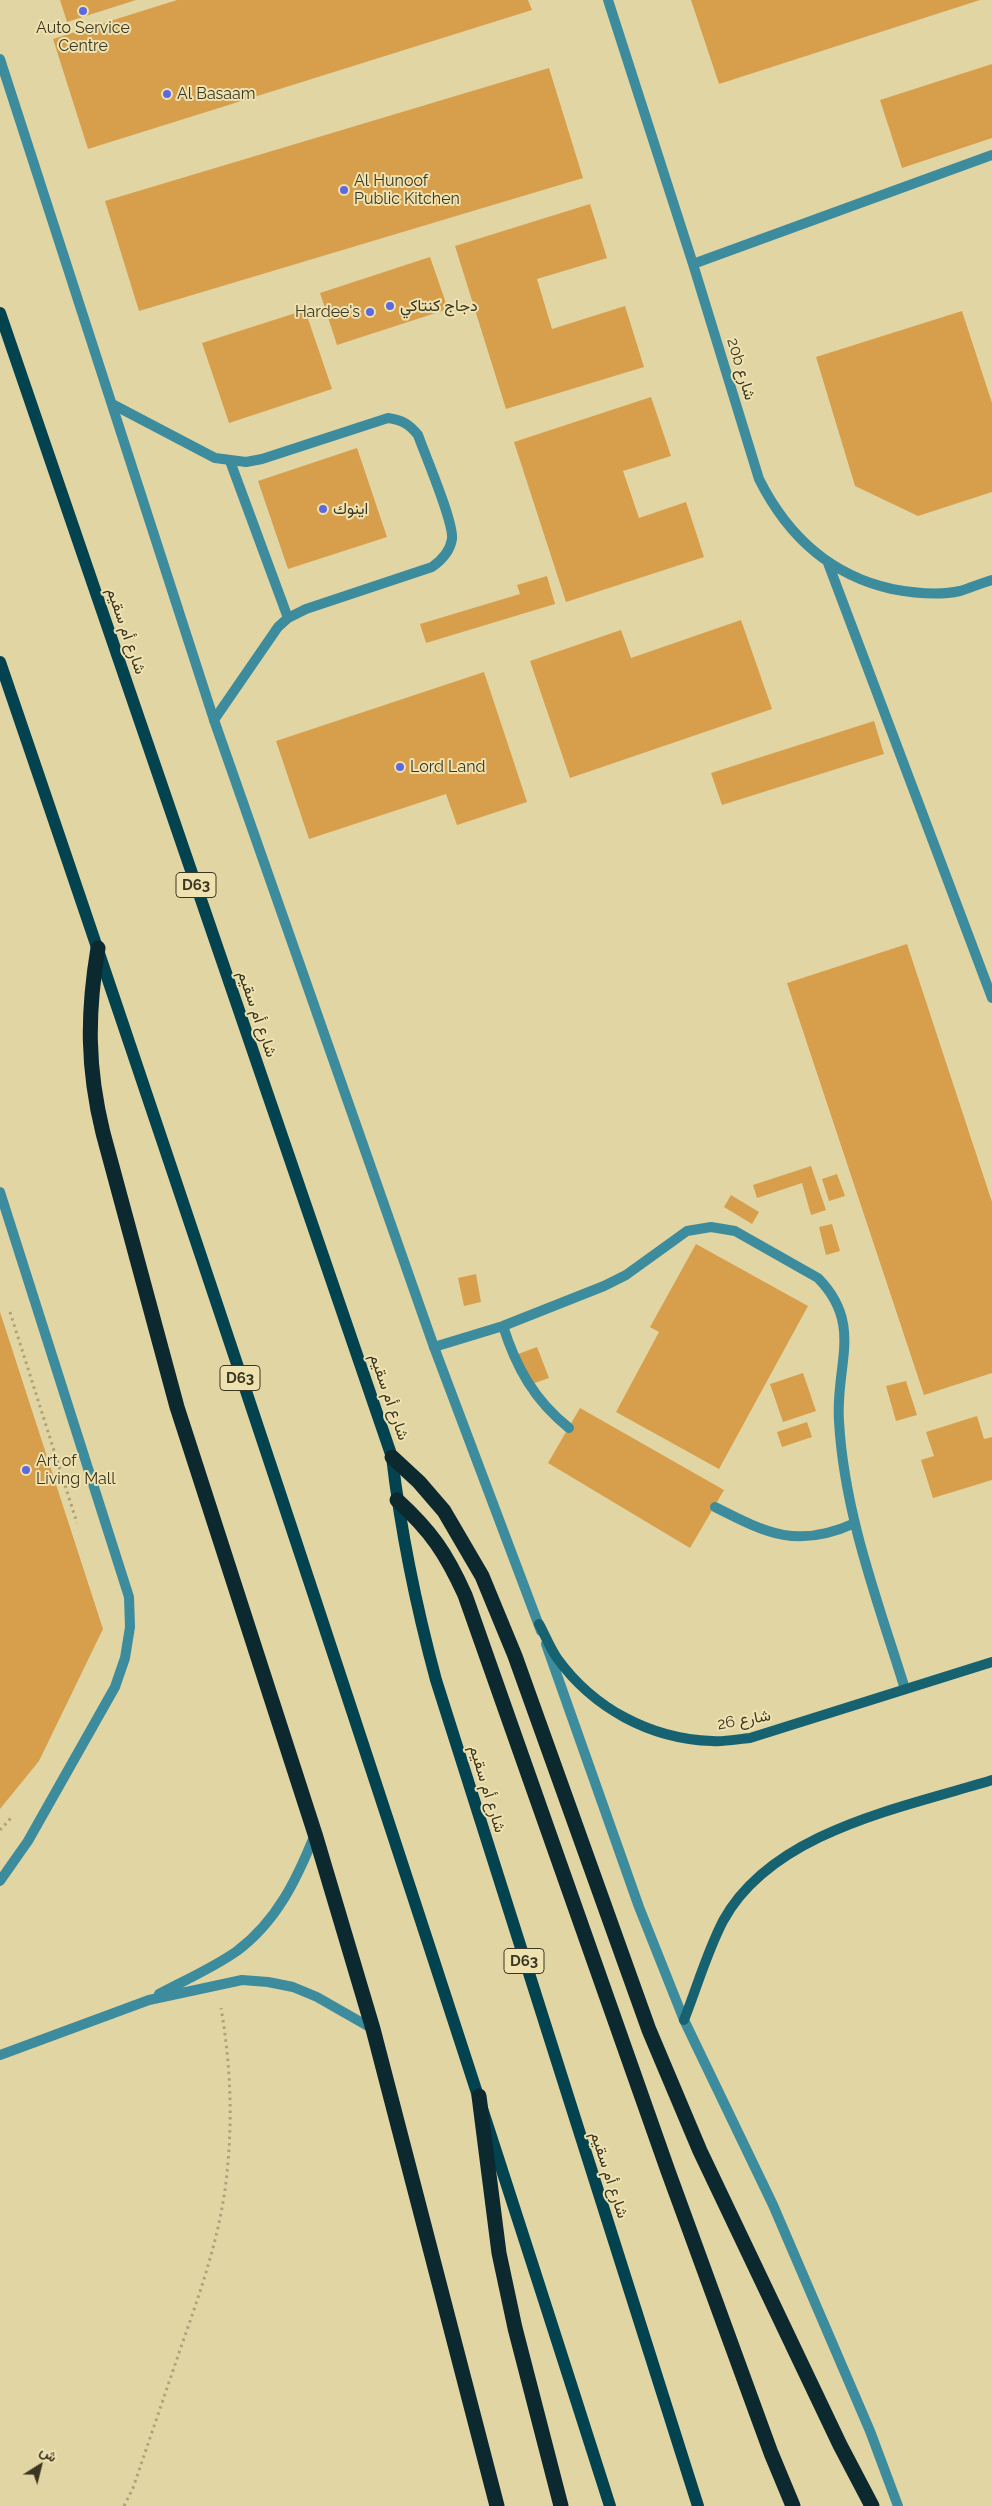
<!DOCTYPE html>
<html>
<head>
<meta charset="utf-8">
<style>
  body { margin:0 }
  #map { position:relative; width:992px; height:2506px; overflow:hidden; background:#e2d5a4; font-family:Raleway,Vazirmatn,sans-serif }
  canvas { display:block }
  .north { position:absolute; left:15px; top:2441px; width:50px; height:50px; -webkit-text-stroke:4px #efe2b1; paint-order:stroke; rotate:36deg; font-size:14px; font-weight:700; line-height:20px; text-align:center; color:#3b3622 }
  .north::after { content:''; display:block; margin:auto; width:18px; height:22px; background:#3b3622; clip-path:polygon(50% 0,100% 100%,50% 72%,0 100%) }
</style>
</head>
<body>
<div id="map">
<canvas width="992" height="2506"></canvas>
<div class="north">ش</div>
</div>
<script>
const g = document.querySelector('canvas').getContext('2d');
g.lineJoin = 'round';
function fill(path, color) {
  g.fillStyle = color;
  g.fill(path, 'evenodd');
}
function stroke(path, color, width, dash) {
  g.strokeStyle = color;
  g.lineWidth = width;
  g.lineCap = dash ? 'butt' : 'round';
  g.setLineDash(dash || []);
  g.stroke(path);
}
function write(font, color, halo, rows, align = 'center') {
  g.font = font + ' Raleway,Vazirmatn,sans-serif';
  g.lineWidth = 4;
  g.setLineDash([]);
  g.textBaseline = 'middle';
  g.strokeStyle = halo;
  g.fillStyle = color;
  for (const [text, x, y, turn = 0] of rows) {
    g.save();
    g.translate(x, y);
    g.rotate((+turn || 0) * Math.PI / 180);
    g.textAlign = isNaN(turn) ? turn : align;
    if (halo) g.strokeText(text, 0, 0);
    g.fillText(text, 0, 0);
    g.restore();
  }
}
fill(new Path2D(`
  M60,0H136L67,22Z
  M177,0H528L532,10L88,149L53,39Z
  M691,0H980L719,84Z
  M992,64V138L902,168L880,100Z
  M549,68L583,178L139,311L105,201Z
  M590,204L607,258L537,279L552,329L625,306L644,367L506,409L455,246Z
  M430,257L448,309L337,345L320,293Z
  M305,310L332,389L229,423L202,343Z
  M962,311L992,403V492L918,516L855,486L816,357Z
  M651,397L671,456L623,471L639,518L686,502L704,557L566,602L514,442Z
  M357,448L387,537L288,569L258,481Z
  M547,576L555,604L426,643L420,624L520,594L517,585Z
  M741,620L772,709L570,778L530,661L621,630L631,658Z
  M484,672L527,802L457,825L446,794L309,839L276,741Z
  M874,721L884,754L722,805L711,773Z
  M907,944L992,1202V1373L924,1395L787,983Z
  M811,1166L826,1210L811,1215L802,1183L757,1198L753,1185Z
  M837,1174L845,1196L829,1201L822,1179Z
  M731,1195L759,1212L752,1224L724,1207Z
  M832,1224L840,1251L826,1255L819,1227Z
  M696,1244L808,1306L719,1469L616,1412L659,1332L650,1327Z
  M476,1274L481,1302L464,1306L458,1278Z
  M0,1312L103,1629L39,1761L0,1809Z
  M537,1347L549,1378L529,1385L518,1354Z
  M803,1373L816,1411L783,1422L770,1384Z
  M906,1381L917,1415L896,1421L886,1386Z
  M580,1408L724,1490L690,1548L548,1463Z
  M977,1416L984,1439L992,1437V1480L933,1498L921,1460L934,1456L926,1432Z
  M807,1422L812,1437L782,1447L777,1432Z`), '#d79f4c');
stroke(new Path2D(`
  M10,1312L77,1523
  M0,1830L11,1818
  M124,2506L133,2488C149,2441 165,2394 181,2347C200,2293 219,2239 226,2182C233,2124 231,2066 221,2008`), '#ada37b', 3, [2.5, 4]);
stroke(new Path2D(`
  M608,0L693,264L759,479C787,535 829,575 892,589C913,593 938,596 960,591C970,588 981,583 992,580
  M693,264L992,155
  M112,404L215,458L246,462L262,459L388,418C402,420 409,424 418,435C425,455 454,522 452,539C450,552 442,560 432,567L306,609L288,618L278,627L214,720
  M230,461L288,618
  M828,563L992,998
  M0,1192L129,1597L130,1627L125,1658L115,1687L28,1841L0,1881
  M503,1326C516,1367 534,1400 569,1428
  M434,1347L503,1326L604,1286L626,1275L687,1231L711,1227L735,1231L818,1278C864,1325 835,1365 839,1421C844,1513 878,1602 905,1689
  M715,1507C768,1534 798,1549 855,1523`), '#3d8c9d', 10);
stroke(new Path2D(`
  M0,59L214,720L434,1347L541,1631
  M546,1644L639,1907L684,2020L773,2205L870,2431L898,2506
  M159,1994C185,1980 213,1968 237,1951C277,1921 297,1879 315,1834
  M0,2055L149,2000L242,1980L268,1982L293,1987L317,1997L373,2029`), '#3d8c9d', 10);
stroke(new Path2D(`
  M539,1624C545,1635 550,1648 557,1658C593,1708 650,1739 712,1741C725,1742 738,1739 750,1738L992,1662
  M684,2020C697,1987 707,1952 723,1921C772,1831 902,1808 992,1780`), '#166271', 10);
stroke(new Path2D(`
  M0,313L392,1457C401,1533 416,1606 436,1680L698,2506
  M0,662C209,1274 413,1889 610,2506`), '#03434f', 12);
stroke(new Path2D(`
  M98,948C87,1014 87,1068 103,1133L177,1407L315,1834L373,2029L497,2506
  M392,1457L419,1482L444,1511L482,1576L515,1656L649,2030L700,2151L840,2445L872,2506
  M397,1500C431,1531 446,1553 465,1595L668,2171L771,2453L793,2506
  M479,2096L499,2253L515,2328L561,2506`), '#0c2930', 15);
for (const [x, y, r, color] of [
  [83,11,5,"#5c69e0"],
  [167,94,5,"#5c69e0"],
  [344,190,5,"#5c69e0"],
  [390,306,5,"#5c69e0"],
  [370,312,5,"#5c69e0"],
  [323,509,5,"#5c69e0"],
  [400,767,5,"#5c69e0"],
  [26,1470,5,"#5c69e0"]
]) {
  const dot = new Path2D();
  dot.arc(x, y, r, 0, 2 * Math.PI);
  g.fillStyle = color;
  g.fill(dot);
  stroke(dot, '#efe2b1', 2);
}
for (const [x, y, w] of [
  [196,885,40],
  [240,1378,40],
  [524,1961,40]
]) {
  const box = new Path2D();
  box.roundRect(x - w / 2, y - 12.5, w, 25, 4);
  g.fillStyle = '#efe2b1';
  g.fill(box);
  stroke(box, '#3b3622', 1);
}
write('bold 15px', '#3b3622', null, [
  ["D63",196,885],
  ["D63",240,1378],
  ["D63",524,1961]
]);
write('16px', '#3b3622', '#efe2b1', [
  ["Auto Service",83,28,"center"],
  ["Centre",83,46,"center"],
  ["Al Basaam",177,94],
  ["Al Hunoof",354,181],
  ["Public Kitchen",354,199],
  ["دجاج كنتاكي",400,306],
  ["Hardee's",360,312,"right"],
  ["اينوك",333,509],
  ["Lord Land",410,767],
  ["Art of",36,1461],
  ["Living Mall",36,1479]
], 'left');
write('16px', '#3b3622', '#efe2b1', [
  ["20b شارع",741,369,73],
  ["شارع أم سقيم",126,631,71],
  ["شارع أم سقيم",257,1014,71],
  ["شارع أم سقيم",389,1397,71],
  ["شارع 26",744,1720,-10],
  ["شارع أم سقيم",487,1789,73],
  ["شارع أم سقيم",609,2175,72]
]);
</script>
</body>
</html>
